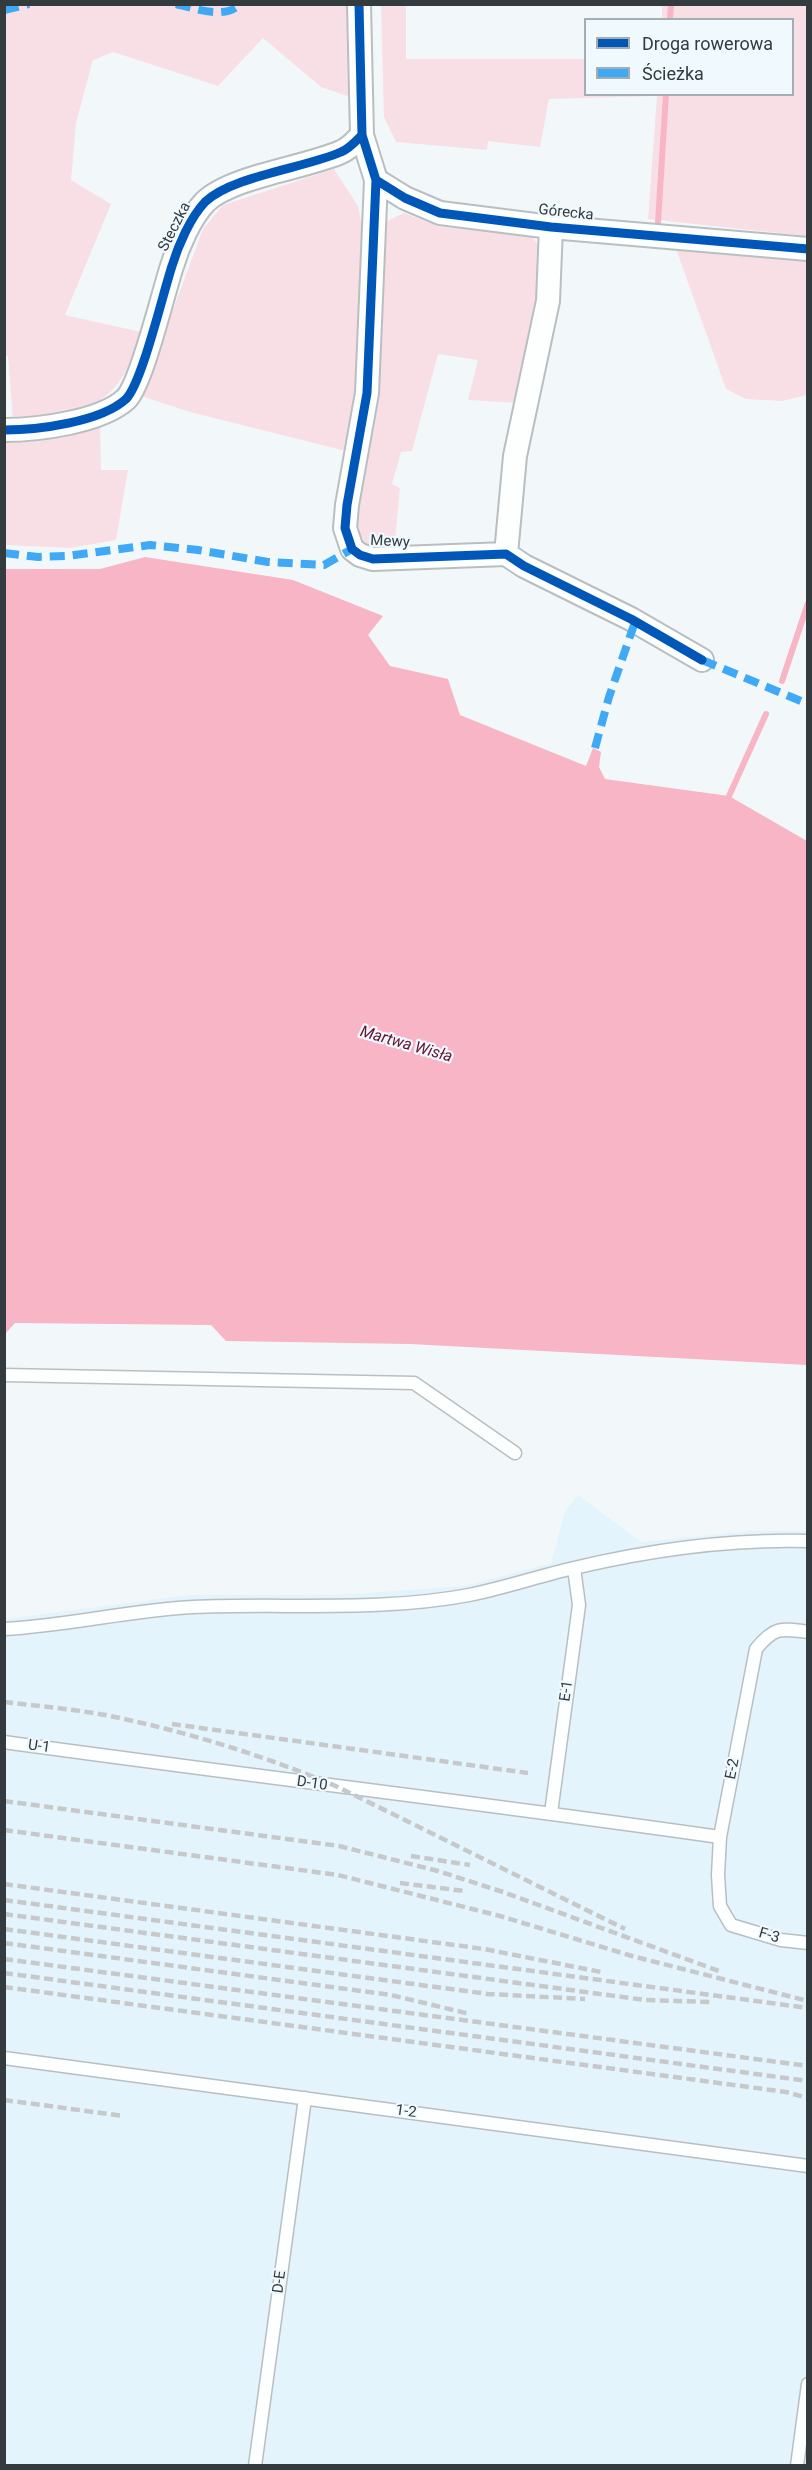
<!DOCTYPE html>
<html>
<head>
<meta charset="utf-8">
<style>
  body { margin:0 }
  #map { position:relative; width:812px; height:2470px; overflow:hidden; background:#f2f8fa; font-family:Roboto,sans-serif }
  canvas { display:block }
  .frame { position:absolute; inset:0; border:6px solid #343b3e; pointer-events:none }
  .legend { position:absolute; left:584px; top:18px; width:210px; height:78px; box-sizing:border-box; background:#eff9fe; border:2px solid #a4adb1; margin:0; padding:8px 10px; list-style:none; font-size:18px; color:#343b3e }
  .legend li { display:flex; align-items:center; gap:12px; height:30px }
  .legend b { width:30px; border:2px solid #a4adb1 }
</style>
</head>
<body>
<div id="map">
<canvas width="812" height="2470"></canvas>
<div class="frame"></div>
<ul class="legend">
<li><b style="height:8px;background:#0057b8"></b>Droga rowerowa</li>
<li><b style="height:8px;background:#3fa9f5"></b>Ścieżka</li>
</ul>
</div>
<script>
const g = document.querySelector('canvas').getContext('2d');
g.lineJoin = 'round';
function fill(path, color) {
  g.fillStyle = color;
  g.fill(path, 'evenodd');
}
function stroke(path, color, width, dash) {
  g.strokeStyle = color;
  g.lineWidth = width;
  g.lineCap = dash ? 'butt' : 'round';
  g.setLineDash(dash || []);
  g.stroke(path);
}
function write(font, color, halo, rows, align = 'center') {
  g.font = font + ' Roboto,sans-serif';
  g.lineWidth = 4.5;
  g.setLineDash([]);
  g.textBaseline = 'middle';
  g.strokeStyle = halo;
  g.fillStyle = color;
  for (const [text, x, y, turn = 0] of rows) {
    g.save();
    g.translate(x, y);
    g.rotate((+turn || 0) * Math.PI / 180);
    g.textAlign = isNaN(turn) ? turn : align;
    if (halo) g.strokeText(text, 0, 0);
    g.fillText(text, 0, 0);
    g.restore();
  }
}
fill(new Path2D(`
  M578,1495L641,1542L753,1531H807V2465L5,2466V1619L189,1595H338L465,1586L551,1563L565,1511Z`), '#e3f4fc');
fill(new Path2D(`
  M5,5H351L356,99L321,87L263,38L218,86L113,52L93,60L76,123L71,180L111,204L65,315L141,332C137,343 134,356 128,367C105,415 60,415 13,421L8,356H5Z
  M381,5H406V59H585L586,94H792V20L662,19V5H807V236L648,219L657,96L549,99L540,147L488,141L487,150L396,142L384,117Z
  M334,169L358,206L366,246V336L346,451L190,412L141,396L203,229L223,205Z
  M404,213L440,227L531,234L539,247L542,279L518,403L468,400L478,360L438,354L412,451L401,452L392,484L400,488L394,550L365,549L354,534L353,507L372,429L380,359L383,237L387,221Z
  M675,246L807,255V395L782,401L746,399L726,389Z
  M100,422L101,470H128L116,540L70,548L5,545V437Z`), '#f8dfe6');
fill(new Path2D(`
  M145,557L293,580L383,616L368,635L390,666L448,679L460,715L586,766L593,748L601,752L599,767L605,779L729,796L807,841V1365L410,1344L226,1341L211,1325L15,1323L5,1334V569H100Z`), '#f7b5c5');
stroke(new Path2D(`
  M670,20L671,4
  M658,223L666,94
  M782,681L808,603
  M729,796L766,714`), '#f7b5c5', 6);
const lane = new Path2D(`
  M4,1375L414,1383L515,1453
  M4,1629C68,1626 130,1610 193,1607C284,1603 379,1612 469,1595C504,1588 539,1576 574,1568C650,1550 729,1539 808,1541
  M808,1632C780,1628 774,1627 756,1649L720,1837L718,1875L720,1906L731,1925L781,1940L808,1943
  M4,1742C243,1775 482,1803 720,1837
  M551,1813L579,1605L574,1568
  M4,2058L808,2166
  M255,2466L305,2098
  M797,2466L808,2384`);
const street = new Path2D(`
  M359,4L362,135L376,180L367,393L347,505L345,528L352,549L360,555L373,559L506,554L524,566L631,619L702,660
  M376,180L405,198L440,213L551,227L808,249
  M4,430C38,430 101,422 126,399C142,383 163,293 172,266C178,246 190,218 205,202C232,176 305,168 341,152C349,149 356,141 362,135
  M506,554L515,456L548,301L551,227`);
stroke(lane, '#b9bfc1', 15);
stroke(street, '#b9bfc1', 26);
stroke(lane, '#fdfefe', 12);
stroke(street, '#fdfefe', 22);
stroke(new Path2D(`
  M4,1702C38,1706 72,1709 105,1715C185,1731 263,1755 338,1787L625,1929
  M172,1724L528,1773
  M4,1801L339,1846L438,1871L503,1892L719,1971
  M4,1830L338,1875L500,1916L632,1956L808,2001
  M411,1856L470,1865
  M400,1883L464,1891
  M4,1884L484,1949L601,1972
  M4,1900L808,2008
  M4,1914L645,2000L710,2002
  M4,1929L488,1994L585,1999
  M4,1943L391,1995L470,2014
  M4,1959L808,2066
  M4,1973L808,2081
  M4,1987L786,2092L808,2098
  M4,2100L124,2116`), '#c7c8ca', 4.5, [9, 4.5]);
stroke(new Path2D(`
  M176,4C194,8 225,20 240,4
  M4,10L29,4
  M4,553L38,557L67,556L150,545L198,550L268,562L324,565L352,549
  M702,660L808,704
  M595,748L609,697L635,622`), '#3fa9f5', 8, [15, 8]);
stroke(new Path2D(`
  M359,4L362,135L376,180L367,393L347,505L345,528L352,549L360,555L373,559L506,554L524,566L631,619L702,660
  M376,180L405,198L440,213L551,227L808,249
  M4,430C38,430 101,422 126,399C142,383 163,293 172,266C178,246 190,218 205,202C232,176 305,168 341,152C349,149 356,141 362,135`), '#0057b8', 9);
write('15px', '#343b3e', '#eff9fe', [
  ["Górecka",566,213,6],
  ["Steczka",175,227,-63],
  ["Mewy",390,542,3],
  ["E-1",567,1691,-82],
  ["U-1",39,1747,8],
  ["E-2",733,1769,-79],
  ["D-10",312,1784,8],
  ["F-3",769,1936,16],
  ["1-2",406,2112,8],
  ["D-E",280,2282,-82]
]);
write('italic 16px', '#671230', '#eff9fe', [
  ["Martwa Wisła",406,1045,16]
]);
</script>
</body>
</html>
